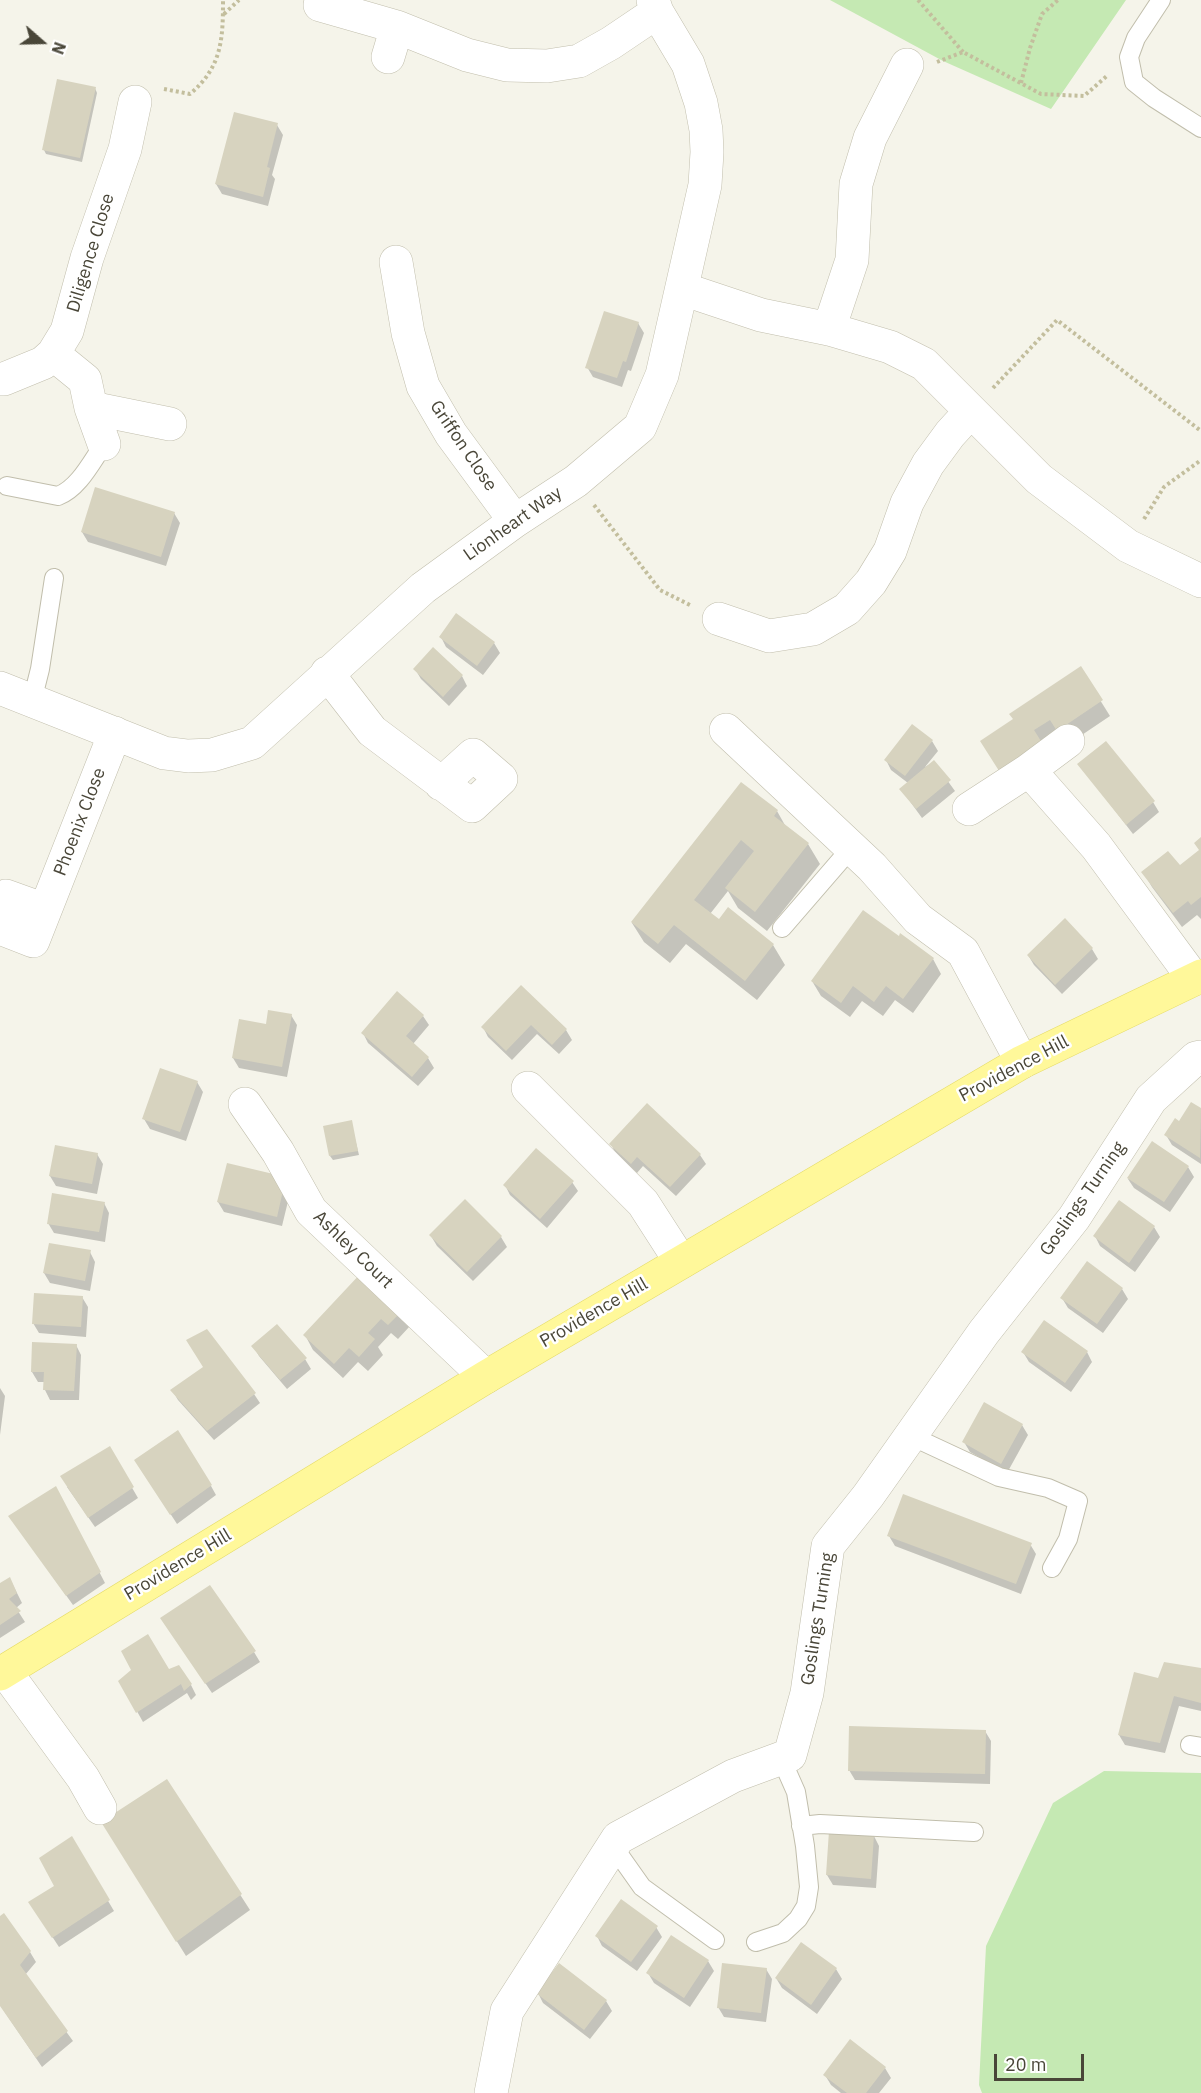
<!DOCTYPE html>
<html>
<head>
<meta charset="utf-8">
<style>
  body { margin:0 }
  #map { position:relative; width:1201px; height:2093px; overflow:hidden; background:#f5f4ea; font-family:"IBM Plex Sans",sans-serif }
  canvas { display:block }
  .north { position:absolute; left:12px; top:12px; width:60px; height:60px; -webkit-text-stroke:4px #fff; paint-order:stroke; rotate:110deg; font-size:16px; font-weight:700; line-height:24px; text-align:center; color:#494638 }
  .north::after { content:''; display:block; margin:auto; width:21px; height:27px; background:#494638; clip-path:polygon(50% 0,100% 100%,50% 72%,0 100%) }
  .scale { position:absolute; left:994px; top:2054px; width:90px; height:27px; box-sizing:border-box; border:3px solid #494638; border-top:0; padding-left:8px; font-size:18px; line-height:21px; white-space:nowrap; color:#494638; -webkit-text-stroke:4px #fff; paint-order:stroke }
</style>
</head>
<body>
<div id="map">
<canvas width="1201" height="2093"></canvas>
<div class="north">N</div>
<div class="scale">20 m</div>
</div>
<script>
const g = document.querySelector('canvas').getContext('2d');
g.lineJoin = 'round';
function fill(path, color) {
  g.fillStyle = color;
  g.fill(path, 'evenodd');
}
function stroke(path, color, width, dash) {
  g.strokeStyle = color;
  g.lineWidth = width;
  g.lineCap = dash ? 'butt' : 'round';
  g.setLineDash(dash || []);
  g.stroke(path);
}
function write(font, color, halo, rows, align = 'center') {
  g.font = font + ' "IBM Plex Sans",sans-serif';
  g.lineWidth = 5;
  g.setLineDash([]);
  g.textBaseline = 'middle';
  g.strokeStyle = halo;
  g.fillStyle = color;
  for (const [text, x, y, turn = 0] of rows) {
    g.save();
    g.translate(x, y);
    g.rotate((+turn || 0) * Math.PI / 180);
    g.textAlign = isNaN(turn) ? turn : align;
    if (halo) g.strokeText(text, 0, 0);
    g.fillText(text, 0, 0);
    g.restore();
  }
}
fill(new Path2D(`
  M830,0H1126L1051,109L943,61Z
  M1104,1771L1201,1773V2093H982L979,2085L986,1946L1053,1803Z`), '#c5e9b3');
fill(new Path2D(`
  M95,88L97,93L82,162L46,154L44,150Z
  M277,125L283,135L272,175L275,179L268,206L222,194L216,184Z
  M638,323L644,333L631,371L628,370L622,387L593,377L587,367Z
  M174,513L180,523L166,566L88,542L82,532Z
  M441,637L494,643L500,653L483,675L446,647Z
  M1080,668L1110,716L1067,745H1042L1014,720Z
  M415,669L462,676L467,686L449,706L421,679Z
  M932,741L938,751L925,767L934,762L955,791L922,818L901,789L908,783L891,770L886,760Z
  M1079,764L1153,802L1159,812L1133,834Z
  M777,811L786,827L808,844L820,864L767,931L738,908L728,891L710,914L719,921L773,945L785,965L757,1000L686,944L670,963L644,942L632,923Z
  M1201,839V919L1197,915L1182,927L1152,887L1143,872L1179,867L1200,851Z
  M1092,949L1098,959L1062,994L1034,965L1028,955Z
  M933,959L941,974L913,1013L895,1000L883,1016L862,1001L850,1017L821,996L812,981Z
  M521,987L566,1030L572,1040L559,1054L537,1034L512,1060L488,1037L483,1027Z
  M291,1015L297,1025L287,1077L239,1068L233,1058L267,1026Z
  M423,1016L429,1025L413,1044L428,1058L434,1068L418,1086L368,1043L363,1033Z
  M197,1082L203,1092L186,1141L150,1129L144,1119Z
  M1201,1109V1164L1172,1145L1166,1135L1180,1123Z
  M351,1122L359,1155L333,1160L330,1156Z
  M611,1144L700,1155L706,1164L676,1196L643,1166L637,1173L616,1154Z
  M97,1154L103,1164L97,1194L56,1186L50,1176Z
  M1188,1167L1194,1177L1170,1212L1134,1188L1128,1179Z
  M572,1182L578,1191L547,1228L510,1195L505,1185Z
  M291,1189L282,1226L224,1212L218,1202Z
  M465,1201L501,1237L507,1247L473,1281L437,1246L431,1236Z
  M104,1203L109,1213L105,1242L54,1233L48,1223Z
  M1154,1227L1160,1237L1135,1272L1100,1246L1095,1236Z
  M90,1252L95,1262L90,1291L50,1283L44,1273Z
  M362,1274L410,1326L398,1339L391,1333L378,1347L383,1355L368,1371L358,1362L343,1378L313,1350L305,1335Z
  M1122,1289L1128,1299L1103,1333L1068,1308L1062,1298Z
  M82,1297L88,1307L86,1337L39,1333L33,1323Z
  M76,1345L81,1355L79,1400H50L45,1390V1382H38L32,1372Z
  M253,1346L305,1359L311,1369L287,1389L259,1356Z
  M1023,1352H1087L1092,1362L1071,1392L1029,1362Z
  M205,1368L254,1394L260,1403L214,1440L178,1400L172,1390Z
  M0,1388L5,1396L0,1435Z
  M1022,1425L1028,1435L1007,1473L970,1452L964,1442Z
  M109,1448L138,1498L95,1527L67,1487Z
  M142,1470L211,1486L216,1495L177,1524Z
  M61,1498L105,1583L73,1605L10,1517Z
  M889,1536L1030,1544L1036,1554L1021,1594L895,1546Z
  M10,1579L22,1603L16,1608L25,1622L0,1638V1585Z
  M162,1619L254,1652L260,1662L212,1693Z
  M1201,1669V1711L1179,1706L1165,1753L1125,1745L1119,1735L1159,1680Z
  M169,1671L191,1685L196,1695L191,1700L187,1693L143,1722L120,1681Z
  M985,1731L991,1741L990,1784L855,1780L849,1770Z
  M167,1781L250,1910L186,1956L112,1837Z
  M874,1836L879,1846L876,1888L833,1885L827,1875Z
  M71,1838L114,1911L59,1947L36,1912L56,1887Z
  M0,1918L30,1952L36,1962L25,1975L73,2041L42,2067L0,2005Z
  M656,1927L662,1937L637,1971L602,1946L597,1936Z
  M801,1944L836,1969L842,1979L817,2014L782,1988L776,1978Z
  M708,1961L714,1971L690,2007L654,1983L648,1973Z
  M766,1969L772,1979L766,2022L724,2017L718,2007Z
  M538,1993L606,2001L612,2011L590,2039L543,2003Z
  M885,2068L891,2078L879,2093H841L831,2085L825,2075Z`), '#0003');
fill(new Path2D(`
  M57,79L96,87L80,158L42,150Z
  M234,112L278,123L267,167L270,168L263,197L215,184Z
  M604,311L639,322L626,362L623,361L617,378L585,368Z
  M95,487L175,512L161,557L81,532Z
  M456,613L495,642L477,666L439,637Z
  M433,647L463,675L443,697L413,669Z
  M1081,666L1103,700L1057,731L1050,720L1034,730L1044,746L1001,774L980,741L1013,719L1009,714Z
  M912,724L933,740L905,776L884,760Z
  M1106,741L1155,801L1126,825L1077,764Z
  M934,760L951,780L916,809L899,789Z
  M741,782L778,810L774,816L809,843L755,912L725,888L754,851L741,840L694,900L719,919L728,907L774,944L745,981L674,925L658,944L631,922Z
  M1201,837V897L1191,905L1188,901L1173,913L1141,872L1168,851L1180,865L1199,850L1194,843Z
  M863,910L899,936L900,933L934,958L903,999L886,986L874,1002L853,986L841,1003L811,981Z
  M1065,918L1093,948L1055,985L1027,955Z
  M521,985L567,1029L552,1045L531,1025L506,1051L481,1027Z
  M397,991L424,1015L406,1036L429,1057L412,1077L361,1033Z
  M268,1010L292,1014L282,1067L232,1058L239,1019L266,1024Z
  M160,1068L198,1081L180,1132L142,1119Z
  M1191,1102L1201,1108L1200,1158L1164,1135L1175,1118L1179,1121Z
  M647,1103L701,1154L670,1187L637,1157L631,1164L609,1144Z
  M352,1120L358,1151L329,1156L323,1126Z
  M1152,1141L1189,1166L1164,1202L1127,1178Z
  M55,1145L98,1153L92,1184L49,1176Z
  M536,1148L574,1181L540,1219L503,1185Z
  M227,1163L286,1177L277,1217L217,1202Z
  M52,1193L105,1202L99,1232L47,1224Z
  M465,1199L502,1236L467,1272L429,1235Z
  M1119,1200L1155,1226L1129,1263L1093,1236Z
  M49,1243L91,1250L85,1281L43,1273Z
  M1087,1261L1123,1288L1097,1324L1060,1298Z
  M362,1272L403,1310L388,1325L381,1319L368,1333L375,1339L359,1357L349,1348L334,1364L303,1335Z
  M34,1293L83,1296L81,1327L32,1324Z
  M1044,1320L1088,1351L1065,1383L1021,1352Z
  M277,1324L307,1358L280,1380L251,1346Z
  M207,1329L256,1393L207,1431L170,1390L203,1367L186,1340Z
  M32,1342L77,1344L74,1391L43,1390L44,1372H31Z
  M984,1402L1023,1424L1001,1464L962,1442Z
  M178,1430L212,1485L170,1515L134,1460Z
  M110,1446L134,1487L88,1518L60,1476Z
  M56,1486L101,1572L66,1596L8,1516Z
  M903,1494L1032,1543L1016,1584L887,1536Z
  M10,1577L17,1593L9,1599L21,1611L0,1625V1583Z
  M210,1585L256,1651L205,1684L160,1618Z
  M148,1634L169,1669L179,1665L192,1684L184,1691L181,1684L136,1713L118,1681L131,1670L121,1651Z
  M1164,1662L1201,1668V1703L1174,1696L1160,1743L1118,1735L1134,1672L1158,1678Z
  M849,1726L986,1730L985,1774L848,1771Z
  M167,1779L242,1894L176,1942L101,1822Z
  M829,1831L874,1834L871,1879L826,1875Z
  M72,1836L110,1900L52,1938L28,1902L54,1886L39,1858Z
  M621,1899L658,1926L631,1962L595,1936Z
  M4,1913L31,1951L20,1965L68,2031L36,2058L0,2006V1916Z
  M671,1935L709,1960L684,1998L646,1973Z
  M801,1942L837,1968L811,2005L775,1978Z
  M559,1963L607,2000L584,2030L536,1993Z
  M722,1963L767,1968L761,2013L717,2008Z
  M850,2039L886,2067L866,2093H847L823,2075Z`), '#d7d3bf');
const lane = new Path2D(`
  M1161,0L1136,38L1129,57L1134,82L1154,98L1201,128
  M7,486L58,496C79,488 92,461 104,444
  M32,701L40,669L54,578
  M782,928L852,847
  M911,1436L999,1477L1048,1488L1078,1501L1068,1539L1052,1568
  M1190,1745L1201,1747
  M801,1826L820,1824L974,1832
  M613,1846L642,1887L715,1940
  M756,1942L783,1933L798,1919L806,1906L809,1887L805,1846L796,1792L781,1758`);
const street = new Path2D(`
  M320,5L397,27L467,55L507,65L547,66L579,61L611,43L657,12
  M388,57L397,27
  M396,262L408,333L423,386L451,434L515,521
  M683,289L761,315L829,329L890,347L924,364L1039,479L1128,546L1201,581
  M829,329L852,260L856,184L870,138L907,65
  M53,354L85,380L91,408L170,424
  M0,379H4L43,363L53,354L67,331L87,258L125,149L135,102
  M91,408L104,444
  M719,619L769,636L813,629L847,609L871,582L890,551L907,503L928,464L950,434L971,411
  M327,673L372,731L472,806L501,779L473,755L441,784
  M0,688L164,753L188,756L212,755L252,743L423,588L515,521L576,481L640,427L662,375L705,185L707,152L706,130L701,103L688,64L657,12L653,0
  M726,730L872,867L918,919L963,952L1022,1062
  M1029,770L1068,741
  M969,809L1029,770L1096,846L1194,979
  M0,915L6,896L45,910
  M0,928L33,941L115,733
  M528,1088L643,1203L681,1262
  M245,1104L278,1152L311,1211L486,1377
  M5,1671L83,1778L100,1808
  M491,2093L507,2011L618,1838L733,1776L790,1755L807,1693L828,1546L868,1496L984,1332L1074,1218L1151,1099L1196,1058L1201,1057`);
const primary = new Path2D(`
  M0,1674L486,1377L1022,1062L1201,976`);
stroke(lane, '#c1beac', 20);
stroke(street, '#c1beac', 34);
stroke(primary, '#e5db68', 34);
stroke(new Path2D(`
  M918,0L963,52
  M224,14L239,0
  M937,62L963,52L1041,94L1084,96L1108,75
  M1021,83L1030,48L1042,14L1058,0
  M164,89L190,94C222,67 223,39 223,0
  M993,388L1057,320L1201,431
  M594,505L660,590L692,606
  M1144,519L1164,487L1201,460`), '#c3be9d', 4, [3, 3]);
stroke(lane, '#fff', 18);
stroke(street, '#fff', 33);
stroke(primary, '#fff89a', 33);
write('18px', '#494638', '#fff', [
  ["Diligence Close",91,253,-73],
  ["Griffon Close",463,446,56],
  ["Lionheart Way",513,524,-35],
  ["Phoenix Close",80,822,-69],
  ["Providence Hill",1014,1069,-28],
  ["Goslings Turning",1083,1199,-55],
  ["Ashley Court",353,1250,44],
  ["Providence Hill",594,1313,-30],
  ["Providence Hill",178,1565,-31],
  ["Goslings Turning",818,1619,-81]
]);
</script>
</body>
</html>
